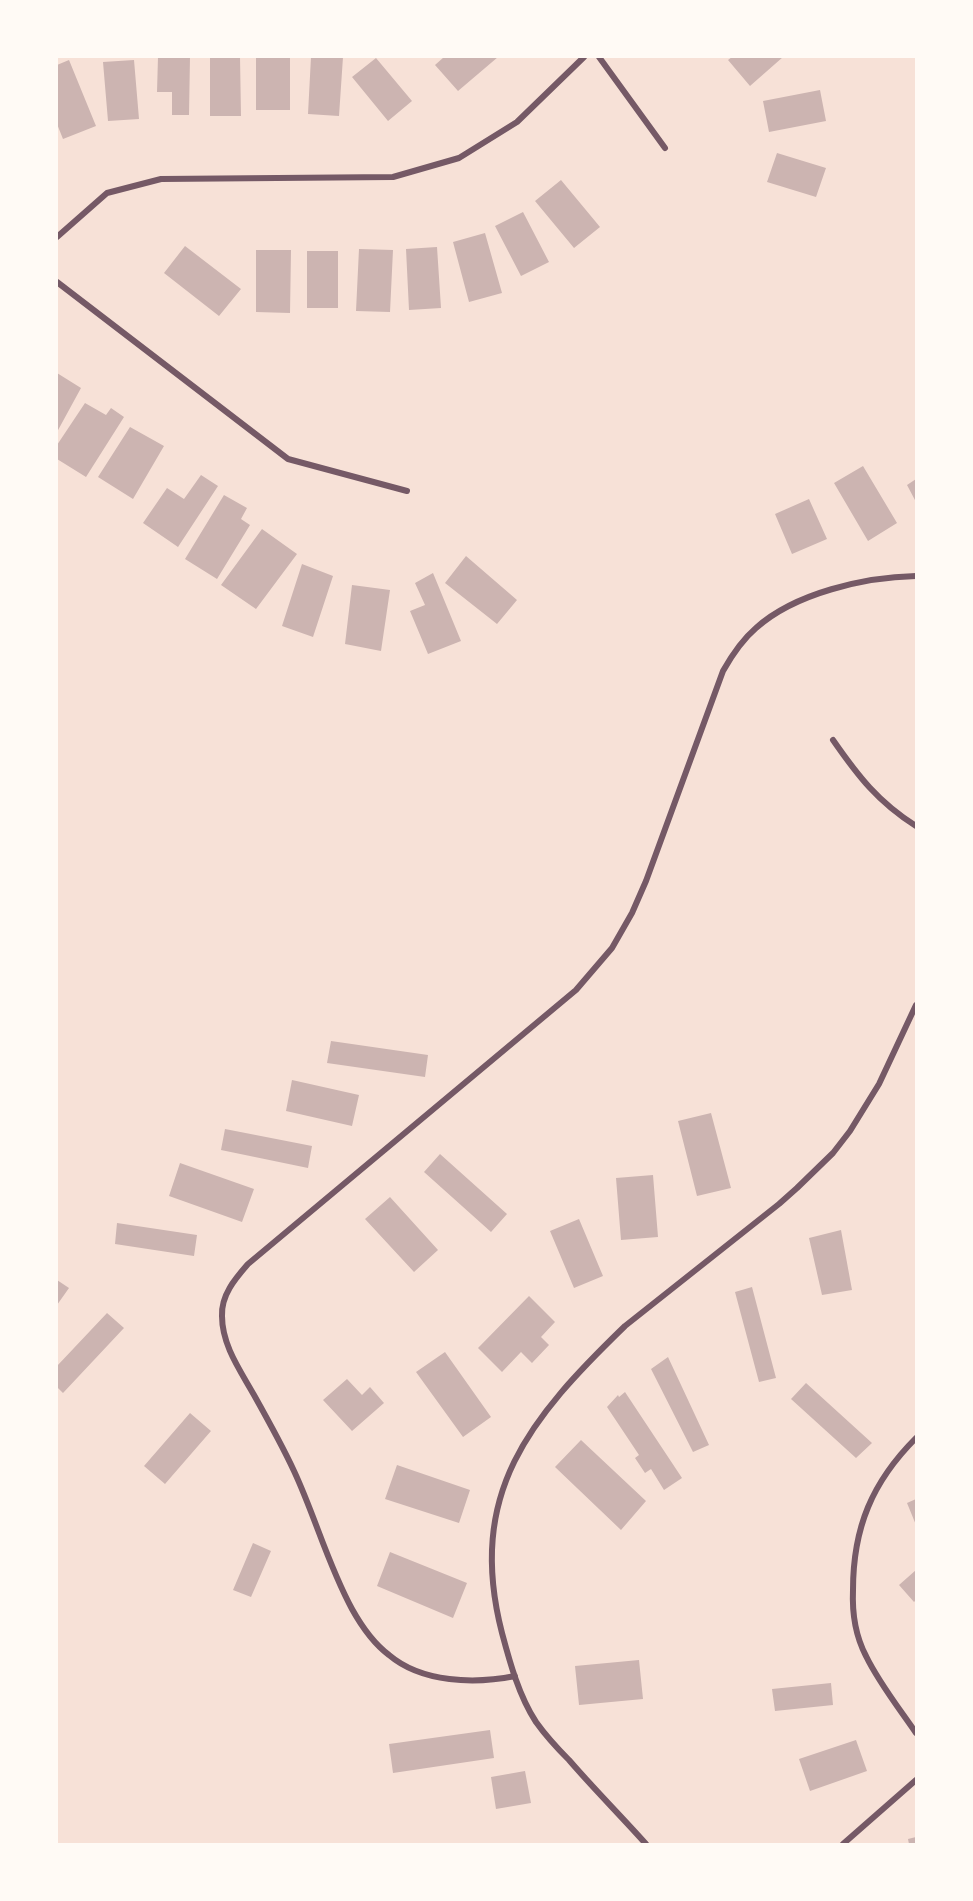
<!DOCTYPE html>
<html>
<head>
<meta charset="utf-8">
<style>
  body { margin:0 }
  #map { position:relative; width:973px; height:1901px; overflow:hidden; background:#f7e1d7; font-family:"Fira Sans Condensed",sans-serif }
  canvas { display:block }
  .frame { position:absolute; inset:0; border:58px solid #fffaf5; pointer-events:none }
</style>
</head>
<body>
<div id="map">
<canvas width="973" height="1901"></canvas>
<div class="frame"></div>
</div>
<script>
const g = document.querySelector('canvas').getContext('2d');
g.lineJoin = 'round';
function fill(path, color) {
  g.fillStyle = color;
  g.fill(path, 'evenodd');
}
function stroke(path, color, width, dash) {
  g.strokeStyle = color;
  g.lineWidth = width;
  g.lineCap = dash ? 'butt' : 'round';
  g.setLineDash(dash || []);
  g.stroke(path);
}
fill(new Path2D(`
  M158,57H190L189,115H172V92H157Z
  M210,57H240L241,116H210Z
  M256,57H290V110H256Z
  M311,57H343L339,116L308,114Z
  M444,57H498L458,91L435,65Z
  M732,57H783L750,86L728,60Z
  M376,58L412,101L388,121L352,77Z
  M69,60L96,126L63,139L57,124V65Z
  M134,60L139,119L108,121L103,62Z
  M820,90L826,121L769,132L763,101Z
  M777,153L826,168L816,197L767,182Z
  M561,180L600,227L574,248L535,201Z
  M523,212L549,262L521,276L495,226Z
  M485,233L502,293L469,302L453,242Z
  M185,246L241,289L219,316L164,273Z
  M437,247L441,308L409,310L406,249Z
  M359,249L393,250L390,312L356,311Z
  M256,250H291L290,313L256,312Z
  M307,251H338V308H307Z
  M57,373L81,388L57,432Z
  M85,403L106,415L111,408L124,417L86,477L57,459V445Z
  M130,427L164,446L133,499L98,477Z
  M863,466L897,523L868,541L834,483Z
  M201,475L218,486L178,547L143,523L167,488L184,499Z
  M916,479V502L907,485Z
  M224,495L247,508L241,519L250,525L217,579L185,559Z
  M809,499L827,539L792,554L775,514Z
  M262,529L297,554L256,609L221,585Z
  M466,556L517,600L497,624L445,583Z
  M302,564L333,576L313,637L282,626Z
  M433,573L461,641L428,654L410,611L425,605L415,583Z
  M352,585L390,590L381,651L345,644Z
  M331,1041L428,1055L425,1077L327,1063Z
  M292,1080L359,1095L352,1126L286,1111Z
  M711,1113L731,1188L697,1196L678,1121Z
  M225,1129L312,1146L308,1168L221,1150Z
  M440,1154L507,1214L491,1232L424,1172Z
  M180,1163L254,1189L242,1222L169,1196Z
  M653,1175L658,1237L621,1240L616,1178Z
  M390,1197L438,1250L414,1272L365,1219Z
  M579,1219L603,1276L574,1288L550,1231Z
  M117,1223L197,1235L194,1256L115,1244Z
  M841,1230L852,1290L822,1295L809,1238Z
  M57,1280L69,1288L57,1305Z
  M752,1287L776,1378L759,1382L735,1292Z
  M529,1296L555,1322L541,1337L549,1345L532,1363L521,1352L502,1372L478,1348Z
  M107,1313L124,1328L63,1393L57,1387V1366Z
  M445,1352L491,1417L463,1437L416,1372Z
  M668,1357L709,1445L693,1452L651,1369Z
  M347,1379L362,1395L370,1387L384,1403L352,1431L323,1400Z
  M806,1383L872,1443L856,1458L791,1399Z
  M625,1392L682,1478L664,1490L651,1469L645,1473L635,1458L639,1455L607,1407L618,1395L619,1397Z
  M190,1413L211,1431L165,1484L144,1466Z
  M581,1440L646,1501L621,1530L555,1467Z
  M397,1465L470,1490L459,1523L385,1499Z
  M916,1499V1525L907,1503Z
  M253,1543L271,1551L251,1597L233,1590Z
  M390,1552L467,1583L453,1618L377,1586Z
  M916,1570V1600L914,1602L899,1585Z
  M639,1660L643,1699L579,1705L575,1666Z
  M831,1683L833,1705L775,1711L772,1689Z
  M490,1730L494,1758L393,1773L389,1744Z
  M856,1740L867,1771L810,1791L799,1759Z
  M525,1771L531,1803L496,1809L491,1777Z
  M916,1837V1844H909L908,1839Z`), '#ccb4b1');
stroke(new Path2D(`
  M599,57L665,148
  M57,237L107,193L161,179L393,177L459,158L517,122L584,57
  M57,282L288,459L407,491
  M833,740C858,776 878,802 916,826
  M916,1438C872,1482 853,1528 853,1590C852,1613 855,1635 866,1656C879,1683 899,1708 916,1733
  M515,1676C475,1684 422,1683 389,1655C373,1643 362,1627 352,1609C328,1565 315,1516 294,1471C282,1445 268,1420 254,1395C240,1370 222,1345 222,1316C221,1295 235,1279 248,1264L576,990L612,948L632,913L646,881L723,671C732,655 742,640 756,628C795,593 865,577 916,576
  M646,1844C621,1816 594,1789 569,1760C557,1748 546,1736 536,1722C519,1696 510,1663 502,1633C466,1493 530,1418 625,1326L779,1204L797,1188L833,1153L850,1131L879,1084L916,1005
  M843,1844L916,1780`), '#755966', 6);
</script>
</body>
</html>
